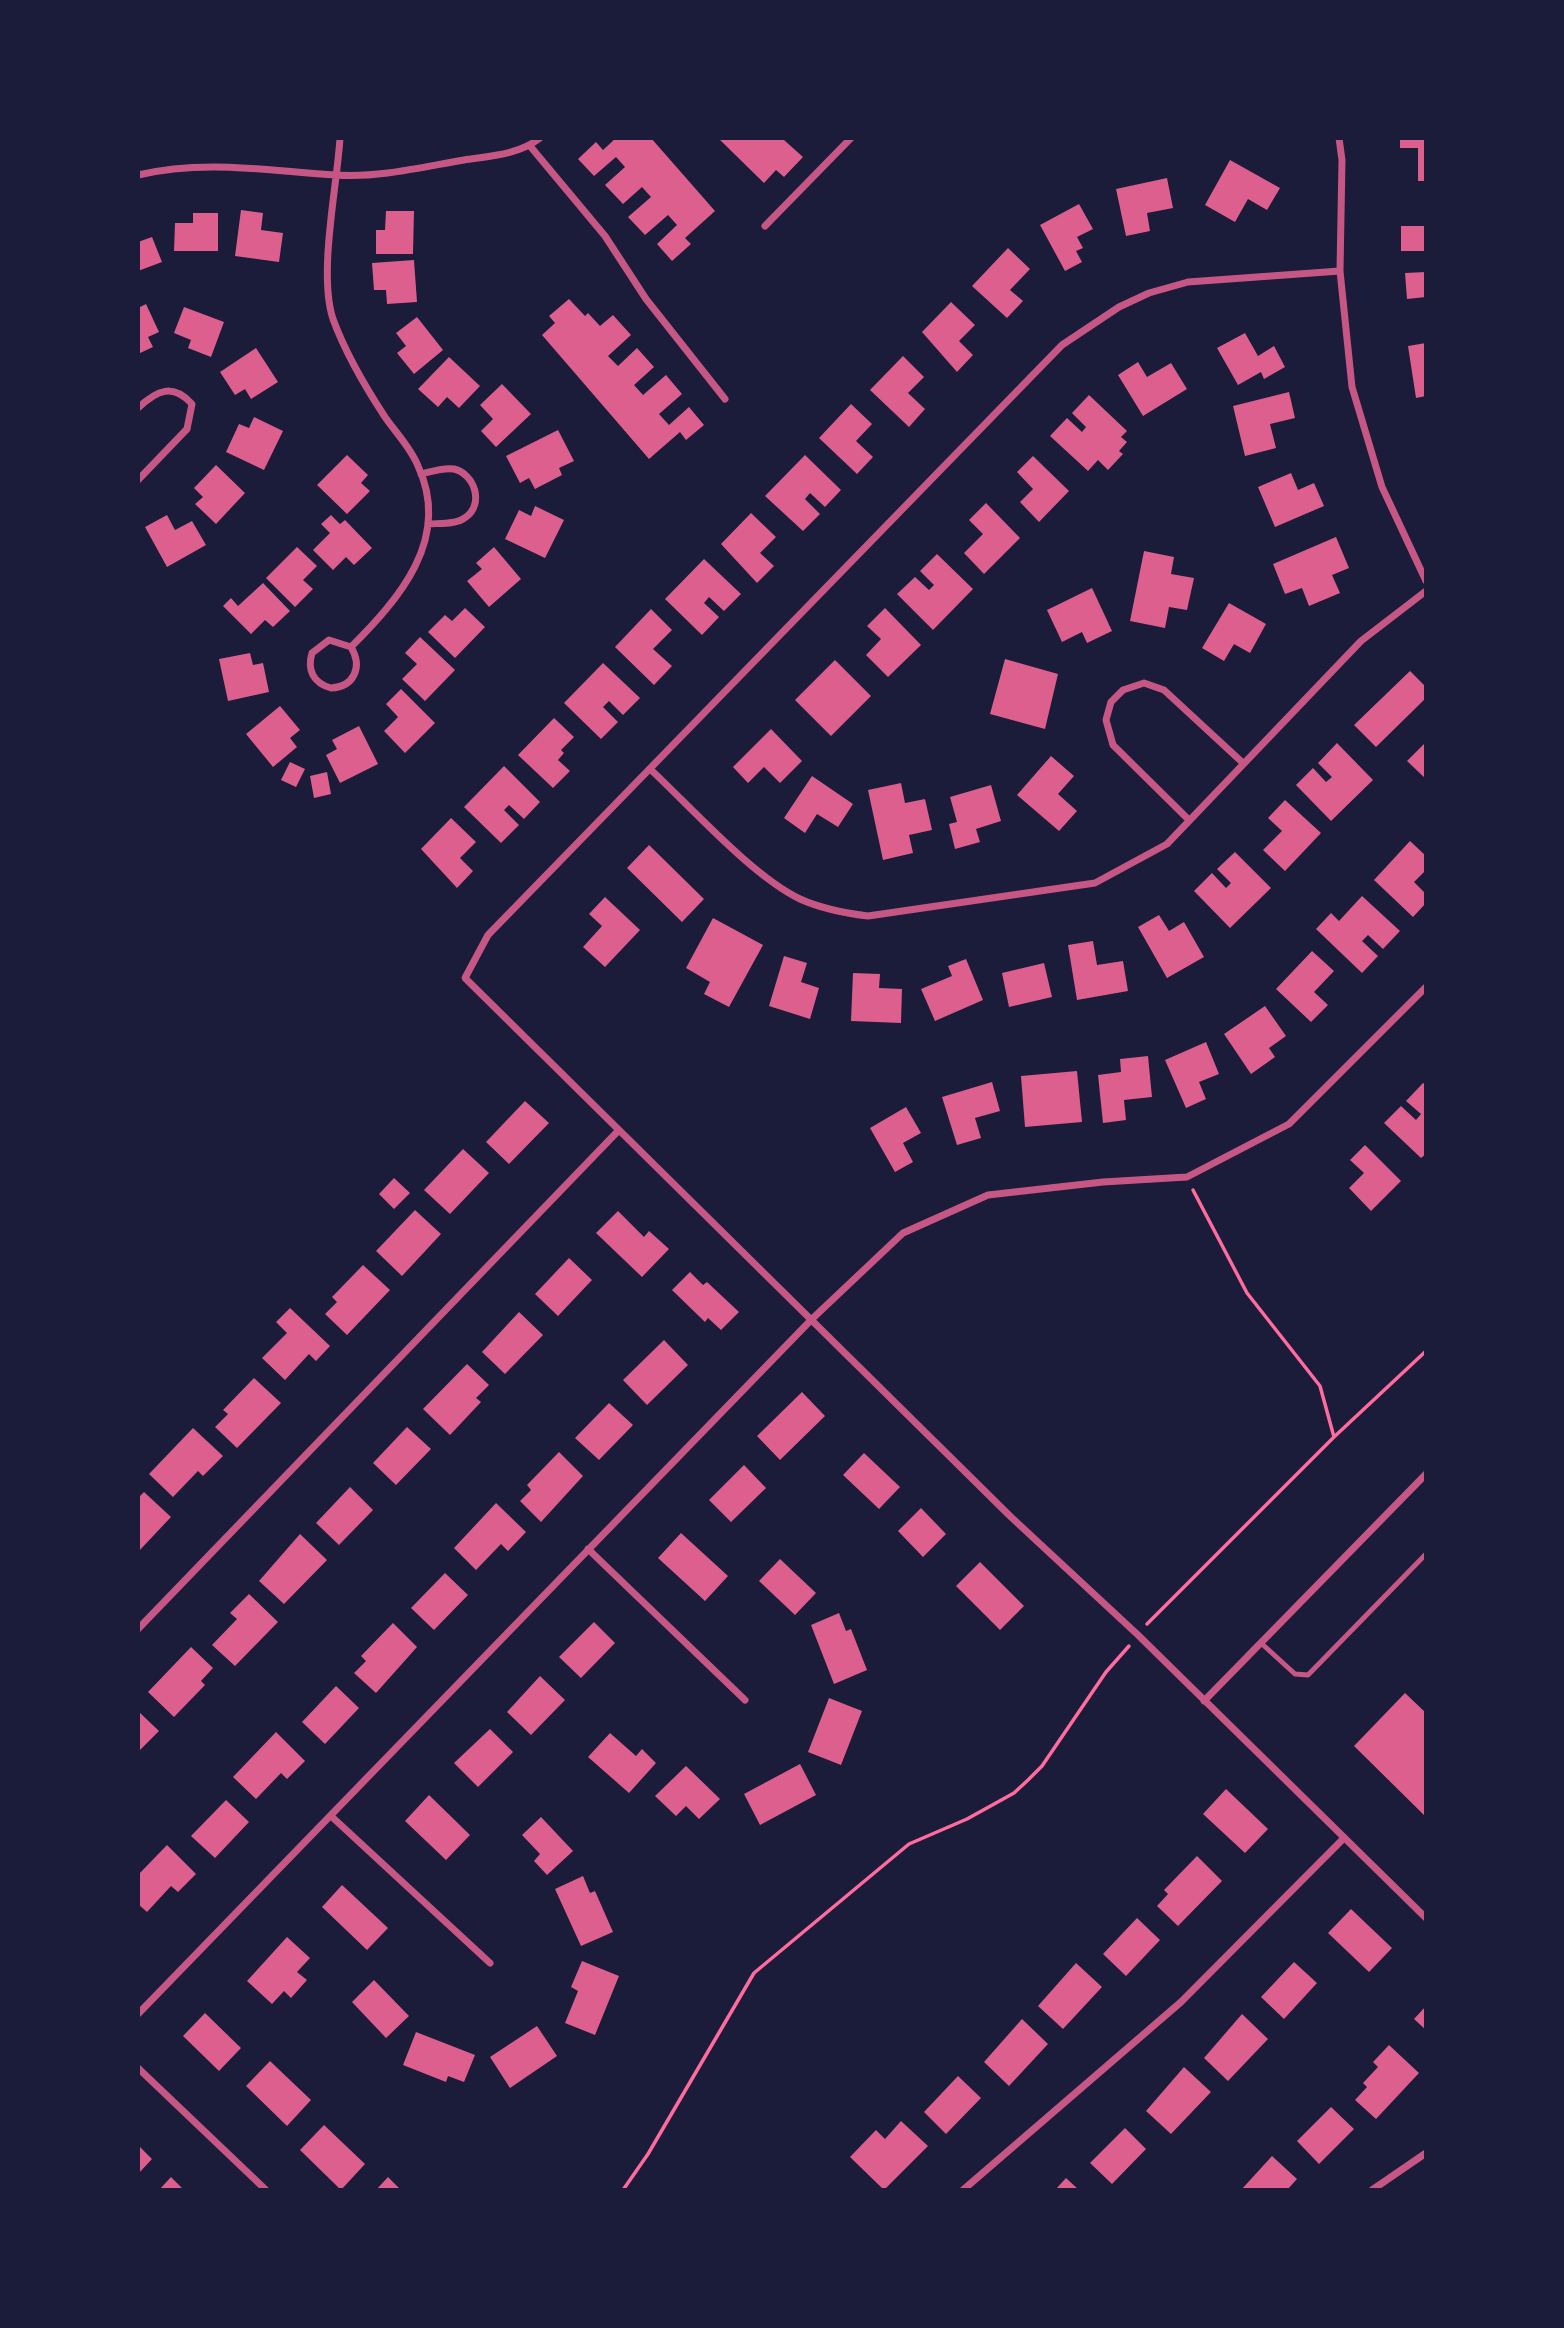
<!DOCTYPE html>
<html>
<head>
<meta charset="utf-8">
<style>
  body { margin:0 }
  #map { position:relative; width:1564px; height:2328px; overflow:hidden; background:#1b1b3a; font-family:"Alegreya Sans",sans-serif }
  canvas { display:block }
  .frame { position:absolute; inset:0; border:140px solid #1b1b3a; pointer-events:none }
</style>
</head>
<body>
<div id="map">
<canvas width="1564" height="2328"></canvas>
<div class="frame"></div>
</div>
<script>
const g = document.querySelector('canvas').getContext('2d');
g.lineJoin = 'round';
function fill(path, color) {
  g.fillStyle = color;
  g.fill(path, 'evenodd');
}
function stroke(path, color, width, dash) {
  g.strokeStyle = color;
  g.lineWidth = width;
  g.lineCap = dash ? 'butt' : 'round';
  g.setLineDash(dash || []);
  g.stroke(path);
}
fill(new Path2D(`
  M616,138H651L715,211L685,238L691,244L672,261L657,244L677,225L668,215L645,235L628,217L651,197L642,187L623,204L605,185L625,167L616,157L594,176L578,159L596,142L603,150Z
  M718,138H786L784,140L803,157L784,177L776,170L764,183Z
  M1400,138H1426V181H1418V148H1400Z
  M1230,160L1280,188L1267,210L1248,199L1235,222L1205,205Z
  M1167,178L1173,208L1147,213L1150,231L1126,236L1116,189Z
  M1079,204L1093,229L1077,237L1083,248L1076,251L1082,262L1065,271L1040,225Z
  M241,210L263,213L261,230L283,233L279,262L235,256Z
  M386,211H414L413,254H376V230H385Z
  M193,213H218V251H174L175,223H193Z
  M1401,226H1426V251H1401Z
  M152,237L162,262L138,271V242Z
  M1008,248L1030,269L1010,290L1023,301L1007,318L972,286Z
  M414,260L417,302L387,304L386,290H374L372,263Z
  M1426,272V297L1407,299L1405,273Z
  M569,299L585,316L588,313L600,326L613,315L631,335L608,356L618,366L637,348L654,367L634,385L643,395L666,375L682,394L659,414L669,425L689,407L704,425L686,440L680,432L649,459L542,335L555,323L549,316Z
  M951,302L975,325L959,341L973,355L957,372L922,332Z
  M146,304L159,332L148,337L153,347L138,354V308Z
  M184,307L224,322L211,357L188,348L191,340L174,333Z
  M417,317L443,350L414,374L397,353L406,346L396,333Z
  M1245,333L1258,356L1274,346L1285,367L1264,379L1261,372L1238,385L1217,348Z
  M1426,343V396L1416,398L1408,346Z
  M256,348L278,382L251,399L245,389L235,395L220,372Z
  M903,356L924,377L908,393L925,409L909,427L870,390Z
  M449,357L480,386L459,408L447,397L438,407L418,389Z
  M1138,362L1147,377L1171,363L1187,389L1143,416L1118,375Z
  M502,384L531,414L496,447L481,431L493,419L480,405Z
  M1289,392L1295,418L1270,424L1276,448L1245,456L1233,406Z
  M1089,395L1127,431L1121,437L1127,442L1119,451L1123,454L1108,470L1098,460L1088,471L1050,436L1067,418L1082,432L1086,427L1072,413Z
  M851,404L872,424L856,441L873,457L857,474L819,438Z
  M254,417L283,431L264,470L226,452L239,424L249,428Z
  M558,430L574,461L559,468L562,475L535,489L529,478L520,483L506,456Z
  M347,455L368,475L361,483L370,491L347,514L317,485Z
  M805,455L841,490L825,507L810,493L805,499L820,514L803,531L765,496Z
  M1033,456L1069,491L1039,522L1020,502L1033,489L1017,472Z
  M216,465L245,493L216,524L195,504L203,497L194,488Z
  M1291,473L1298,490L1314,483L1324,506L1275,527L1258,487Z
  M986,503L1020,538L984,574L964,553L983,534L969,520Z
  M535,506L564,520L545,558L505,539L519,510L531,516Z
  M751,513L776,537L760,553L774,566L757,583L721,544Z
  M167,515L175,530L192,521L206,545L167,567L145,527Z
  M331,515L340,524L345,520L372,548L354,565L346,557L333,570L313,550L330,533L321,524Z
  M1336,537L1349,568L1332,575L1340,593L1309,606L1302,588L1285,594L1273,564Z
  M297,547L317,566L303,580L313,589L295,607L266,578Z
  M494,547L521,579L489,607L467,581L482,569L476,563Z
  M1144,551L1174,557L1171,574L1194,578L1187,610L1169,607L1165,628L1130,621Z
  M937,554L973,589L933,630L897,594L915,577L929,590L934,585L920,571Z
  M704,559L741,594L724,611L709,597L704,603L719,617L702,635L665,599Z
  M263,583L290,611L273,627L265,620L251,634L223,606L231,598L238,606Z
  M1092,588L1112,631L1087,643L1082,632L1062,642L1047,610Z
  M1229,603L1266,624L1250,653L1234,644L1224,661L1202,648Z
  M465,608L485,627L455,658L428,632L445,615L452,621Z
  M885,608L921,645L888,677L866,655L881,639L867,626Z
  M651,609L672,630L653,649L672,666L654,685L615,647Z
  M420,637L455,670L425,701L402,679L417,664L405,653Z
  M250,653L253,665L263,663L269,692L228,701L219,659Z
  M1005,659L1058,674L1045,729L990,714Z
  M835,660L871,696L831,736L795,700Z
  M603,663L640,698L623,715L609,701L603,707L618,722L601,739L564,703Z
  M1410,671L1426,687V698L1376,747L1354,725Z
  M401,689L435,723L405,753L384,731L398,717L386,704Z
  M280,706L300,730L290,738L297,747L273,767L246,734Z
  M554,718L574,737L561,750L564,753L558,760L570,771L553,788L518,755Z
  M359,726L378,764L340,783L326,755L337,749L332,740Z
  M771,729L802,761L780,783L764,767L748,783L733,767Z
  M1426,742V779L1407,761Z
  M1337,743L1373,780L1331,821L1296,785L1313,768L1326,782L1332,777L1318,763Z
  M1051,756L1074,776L1058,794L1077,811L1059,831L1017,795Z
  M290,762L305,769L296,787L281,780Z
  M504,766L540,802L524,819L509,805L504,810L519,825L501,843L464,807Z
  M327,772L331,794L314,798L310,776Z
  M812,776L853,804L838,827L817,814L805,833L784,818Z
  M901,783L905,803L925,799L932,830L909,835L913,853L883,860L868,790Z
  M991,785L1001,821L976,829L980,842L955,849L949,824L957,822L950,797Z
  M1285,800L1321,833L1285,871L1263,850L1282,831L1268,818Z
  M451,818L476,842L460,858L473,871L457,888L421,849Z
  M1410,841L1426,856V870L1414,882L1426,894V903L1413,917L1374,880Z
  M649,845L704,899L682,922L627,868Z
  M1235,852L1271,888L1230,928L1194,891L1212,873L1226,888L1231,883L1217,869Z
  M1362,896L1400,931L1383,949L1368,935L1362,941L1378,956L1362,973L1316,929L1331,913L1339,921Z
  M605,897L640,930L605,967L583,947L602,926L589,914Z
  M1159,915L1169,931L1184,922L1204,957L1167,978L1138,927Z
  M713,918L763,945L729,1007L704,994L710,982L686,968Z
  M1093,941L1097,965L1123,961L1128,991L1077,1000L1068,945Z
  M1312,951L1334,971L1314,992L1328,1005L1311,1022L1276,989Z
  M784,956L807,963L801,982L819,988L810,1019L769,1006Z
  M966,959L983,1000L935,1021L921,989L952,976L948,966Z
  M1044,963L1052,997L1009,1007L1002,973Z
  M853,973L880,974L879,988L902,989L901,1023L851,1021Z
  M1265,1006L1286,1036L1269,1048L1275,1057L1251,1074L1224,1034Z
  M1206,1042L1219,1074L1199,1082L1206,1099L1186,1108L1165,1060Z
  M1148,1056L1152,1097L1124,1100L1126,1120L1103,1123L1098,1075L1121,1072L1120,1059Z
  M1077,1071L1082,1122L1025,1127L1021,1076Z
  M992,1082L1000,1111L975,1118L981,1138L957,1145L942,1097Z
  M1423,1083L1426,1085V1154L1421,1158L1384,1123L1401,1106L1416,1120L1421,1114L1406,1101Z
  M525,1101L549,1123L509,1164L486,1142Z
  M906,1107L921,1133L903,1143L913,1162L895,1172L870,1128Z
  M1365,1145L1401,1181L1371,1211L1349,1188L1364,1173L1350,1160Z
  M463,1149L489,1173L450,1214L424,1190Z
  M394,1178L410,1193L394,1209L379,1194Z
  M415,1210L441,1234L402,1276L376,1251Z
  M618,1211L644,1237L649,1231L669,1249L642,1277L596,1233Z
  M569,1258L592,1280L558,1316L535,1294Z
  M363,1265L390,1290L347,1335L325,1314L337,1302L332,1297Z
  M690,1272L703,1285L707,1282L739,1312L721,1330L708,1318L705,1322L672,1290Z
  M290,1308L330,1346L316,1361L309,1354L285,1380L262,1358L287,1333L276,1322Z
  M519,1312L543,1335L505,1374L482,1352Z
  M664,1340L688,1365L647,1405L623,1380Z
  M467,1364L489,1385L476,1398L481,1402L450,1435L423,1409Z
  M254,1378L281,1403L237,1448L215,1427L228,1414L223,1410Z
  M802,1392L825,1416L780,1460L757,1436Z
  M609,1403L633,1425L599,1460L575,1438Z
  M407,1427L431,1449L396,1485L373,1463Z
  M193,1428L223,1456L203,1476L198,1471L173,1497L149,1474Z
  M559,1452L583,1476L541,1522L520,1501L531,1490L527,1485Z
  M864,1453L900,1487L879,1509L843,1475Z
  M744,1465L766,1488L731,1522L709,1500Z
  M350,1487L373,1510L339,1545L316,1523Z
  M144,1492L171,1517L138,1552V1498Z
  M496,1503L526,1532L508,1551L501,1544L476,1570L454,1548Z
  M921,1508L946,1534L923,1557L898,1531Z
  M681,1533L728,1576L705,1601L658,1558Z
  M300,1534L327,1560L284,1604L259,1581Z
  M780,1559L816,1593L795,1615L759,1581Z
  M980,1562L1024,1606L1000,1630L956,1586Z
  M445,1573L468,1595L434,1630L411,1608Z
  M249,1594L278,1622L235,1666L212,1645L237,1619L230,1613Z
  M839,1613L846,1631L851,1629L867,1670L834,1684L811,1625Z
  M594,1622L615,1643L581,1678L559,1657Z
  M393,1623L417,1647L376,1693L354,1673L366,1661L361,1656Z
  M191,1647L213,1668L201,1681L205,1685L174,1717L148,1692Z
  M540,1676L565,1700L531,1735L507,1712Z
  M336,1686L359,1708L325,1744L302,1722Z
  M1405,1693L1426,1713V1817L1354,1746Z
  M829,1698L862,1711L841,1765L808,1752Z
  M138,1711L159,1731L138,1752Z
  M490,1729L513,1752L478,1787L454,1763Z
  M276,1732L305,1761L287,1779L281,1773L256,1799L233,1777Z
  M610,1733L636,1756L642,1749L656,1763L629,1793L588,1757Z
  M800,1764L816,1795L760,1825L744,1794Z
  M686,1766L720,1799L699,1819L686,1806L676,1816L655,1796Z
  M1226,1789L1268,1829L1245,1853L1203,1814Z
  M429,1795L470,1835L446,1860L405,1821Z
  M226,1800L249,1822L215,1858L191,1836Z
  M541,1817L573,1851L547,1875L534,1861L540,1854L522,1835Z
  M167,1845L196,1874L178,1892L171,1886L147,1912L138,1904V1875Z
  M1197,1856L1222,1881L1178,1926L1157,1906L1168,1894L1164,1890Z
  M583,1876L590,1893L595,1891L613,1932L581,1946L555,1889Z
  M342,1885L388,1928L367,1950L322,1907Z
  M1351,1909L1392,1948L1369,1972L1328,1933Z
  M1137,1918L1160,1940L1126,1976L1103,1954Z
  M287,1937L310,1958L297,1972L307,1980L291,1998L284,1991L272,2004L247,1981Z
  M582,1961L619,1976L595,2035L565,2023L578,1991L571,1987Z
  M1294,1962L1317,1983L1284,2019L1261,1997Z
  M1076,1963L1102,1987L1063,2029L1038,2006Z
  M374,1980L409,2016L386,2038L352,2002Z
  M1426,2006V2030L1414,2019Z
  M205,2013L241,2048L219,2071L183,2036Z
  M1242,2014L1268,2039L1228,2081L1204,2058Z
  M1022,2019L1048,2044L1009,2086L984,2062Z
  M537,2026L557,2056L510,2088L490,2057Z
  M416,2032L475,2055L464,2082L448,2076L446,2082L403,2065Z
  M1389,2045L1419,2073L1376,2119L1355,2100L1367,2087L1363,2083L1378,2067L1373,2062Z
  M270,2061L311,2100L287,2126L246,2086Z
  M1184,2067L1211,2092L1171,2134L1146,2111Z
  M958,2076L981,2098L946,2134L924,2112Z
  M1331,2107L1354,2129L1319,2164L1297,2141Z
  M901,2121L928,2146L884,2190L850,2157L876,2130L885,2139Z
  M324,2125L365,2164L341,2190L300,2150Z
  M1125,2128L1146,2149L1112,2184L1090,2163Z
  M138,2145L152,2159L138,2174Z
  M1272,2156L1297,2179L1287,2190H1241Z
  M171,2177L184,2190H159Z
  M388,2177L401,2190H376Z
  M1066,2178L1079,2190H1055Z`), '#dd5f8e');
stroke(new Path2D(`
  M1193,1190L1247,1293L1320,1386L1334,1437
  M1147,1624L1334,1437L1426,1351
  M623,2190L648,2154L754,1973L909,1844L967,1819L1014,1793L1028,1780L1042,1766L1106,1672L1129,1646`), '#ff6b9d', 3.5);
stroke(new Path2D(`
  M1261,1643L1295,1674L1308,1675L1426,1554`), '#c65784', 5);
stroke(new Path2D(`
  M340,138C337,187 318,274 333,319C345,352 366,388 385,417C396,433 411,448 418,466C452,539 399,599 351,647L329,640L312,653C307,670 313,683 331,688C354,687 363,667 351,647
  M1339,138L1342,160L1340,271L1352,387L1382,487L1426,581
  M530,146L605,236L646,299L725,399
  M138,175C205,159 269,171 336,175C378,178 423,167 464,160C491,156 518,155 540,138
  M765,226L851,138
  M1340,271L1188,282L1149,293L1119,307L1062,345L488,935L465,978L1011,1517L1138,1635L1426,1918
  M138,408C157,390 173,383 192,404L187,429L138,480
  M421,474C431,472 443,467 454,469C475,474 484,504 466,517C456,525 440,523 428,524
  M650,769C691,807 752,876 800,899C822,909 844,913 868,916L1095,883L1167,844L1361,641L1426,591
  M1189,820L1113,745L1106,720L1111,702L1123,690L1144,683L1164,690L1243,763
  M588,1549L745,1700
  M138,1629L619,1130
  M1204,1701L1426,1474
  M331,1816L490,1963
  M138,2014L812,1319L903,1233L988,1195L1103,1182L1187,1177L1289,1124L1426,987
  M138,2068L266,2190
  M963,2190L1181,2002L1344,1838
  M1372,2190L1426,2153`), '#c65784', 7);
</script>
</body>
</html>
